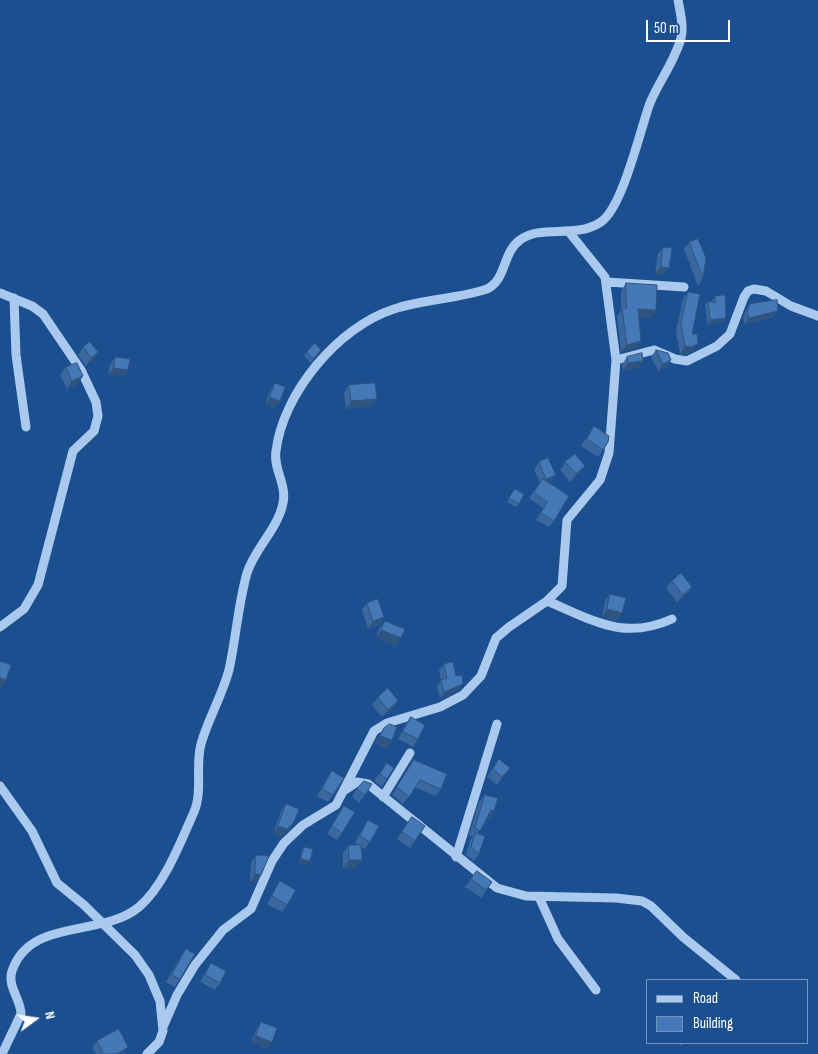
<!DOCTYPE html>
<html>
<head>
<meta charset="utf-8">
<style>
  body { margin:0 }
  #map { position:relative; width:818px; height:1054px; overflow:hidden; background:#1b4f8f; font-family:"Sofia Sans Condensed",sans-serif }
  canvas { display:block }
  .legend { position:absolute; left:646px; top:979px; width:162px; height:65px; box-sizing:border-box; background:#1b4f8f; border:1px solid #7695bc; margin:0; padding:6px 9px; list-style:none; font-size:15px; color:#fff }
  .legend li { display:flex; align-items:center; gap:10px; height:25px }
  .legend b { width:25px; border:1px solid #7695bc }
  .north { position:absolute; left:10px; top:994px; width:50px; height:50px; -webkit-text-stroke:4px #1b4f8f; paint-order:stroke; rotate:76deg; font-size:14px; font-weight:700; line-height:20px; text-align:center; color:#fff }
  .north::after { content:''; display:block; margin:auto; width:18px; height:22px; background:#fff; clip-path:polygon(50% 0,100% 100%,50% 72%,0 100%) }
  .scale { position:absolute; left:646px; top:20px; width:84px; height:22px; box-sizing:border-box; border:2px solid #fff; border-top:0; padding-left:6px; font-size:15px; line-height:18px; white-space:nowrap; color:#fff; -webkit-text-stroke:4px #1b4f8f; paint-order:stroke }
</style>
</head>
<body>
<div id="map">
<canvas width="818" height="1054"></canvas>
<ul class="legend">
<li><b style="height:6px;background:#a9c9ee"></b>Road</li>
<li><b style="height:14px;background:#4478b7"></b>Building</li>
</ul>
<div class="north">N</div>
<div class="scale">50 m</div>
</div>
<script>
const g = document.querySelector('canvas').getContext('2d');
g.lineJoin = 'round';
function stroke(path, color, width, dash) {
  g.strokeStyle = color;
  g.lineWidth = width;
  g.lineCap = dash ? 'butt' : 'round';
  g.setLineDash(dash || []);
  g.stroke(path);
}
function fill(path, color) {
  g.fillStyle = color;
  g.fill(path, 'evenodd');
}
stroke(new Path2D(`
  M607,282L684,287
  M0,293L32,306L43,314L81,370L96,402L98,416L94,431L73,451L38,585L24,609L0,627
  M14,298L16,355L26,427
  M616,360L654,350L675,359L687,361L717,346L730,334L744,297L748,291L754,289L766,291L791,306L818,316
  M547,601C593,620 623,641 672,619
  M0,786L32,831L57,883L84,905L135,955L149,975L160,1001L163,1031L159,1042L147,1054
  M345,790L357,782L368,784L497,888L526,896L616,898L642,901L651,906L683,937L736,980
  M383,797L410,753
  M456,857L497,724
  M539,897L558,939L596,990
  M163,1027L177,995L195,965L223,930L251,909L272,861L284,843L303,825L336,805L374,731L387,723L440,707L463,695L481,676L496,638L509,627L547,601L562,586L567,520L600,480L609,453L616,360L605,277L569,232
  M2,1054L21,1014C21,999 7,987 12,971C30,917 102,938 139,907C164,886 181,841 194,812C203,791 195,766 201,744C208,719 222,696 229,670C236,638 238,605 247,573C255,548 278,529 283,503C287,484 273,469 276,451C283,393 338,327 394,309C424,299 457,299 487,289C507,279 502,253 520,240C541,224 576,239 601,222C623,207 640,130 650,103C659,81 675,61 681,38C684,25 680,12 678,0`), '#a9c9ee', 9);
fill(new Path2D(`
  M689,242L703,278L698,286L684,249Z
  M663,247L664,275L655,274L658,254Z
  M626,283L656,310L651,318L638,317L641,341L636,348L621,352L617,316L621,311V291Z
  M688,292L692,334V351L686,354H680L676,331L683,299Z
  M715,296L726,318L723,322L707,324L705,305L708,301L712,302V300Z
  M750,304L774,317L744,324L743,318L746,310Z
  M83,347L98,352L93,360L86,366L78,355Z
  M321,350L311,363L304,356L307,352Z
  M656,350L671,360L666,368L658,371L651,357Z
  M115,357L128,370L123,377L108,375L110,365Z
  M627,357L643,361L638,368L623,370L622,365Z
  M66,367L78,384L67,389L60,375Z
  M275,383L280,401L275,409L265,405L270,391Z
  M349,385L377,399L372,406L346,409L344,393Z
  M594,426L608,442L598,457L581,446Z
  M539,462L550,483H549L554,521L549,527L536,520L543,508L529,498L540,483L534,470Z
  M565,462L580,473L570,482L560,470Z
  M515,489L519,504L516,507L507,502Z
  M672,581L692,587L687,594L677,602L666,588Z
  M610,594L617,621L602,617L605,601Z
  M367,603L384,617L379,625L368,629L362,610Z
  M385,621L401,638L396,646L376,638L379,628Z
  M444,664L459,690L440,698L437,686L441,680L439,670Z
  M378,697L398,701L393,709L382,717L372,705Z
  M411,717L418,739L413,747L398,739L405,725Z
  M384,728L392,740L387,748L375,743Z
  M499,759L510,768L497,785L487,777Z
  M414,760L441,789L435,796L415,787L403,804L392,795Z
  M387,763V779L382,787L374,781Z
  M332,771L333,795L328,802L317,796L327,779Z
  M357,789L365,795L359,803L352,796Z
  M485,795L494,811L489,819L487,818L478,833L479,854L474,861L466,855L470,840L473,837L469,835L479,802Z
  M286,804L294,822L289,830L281,837L273,834L281,811Z
  M344,806L342,833L337,840L327,834Z
  M412,817L425,826L410,848L397,839Z
  M368,820L370,842L365,849L361,847L362,860L356,867L343,868V853L349,845H358L355,843L363,828Z
  M304,847L307,865L299,863L302,850Z
  M256,855L261,875L256,882H250L251,862Z
  M477,871L492,882L481,898L465,887Z
  M280,881L287,905L282,912L267,904L275,889Z
  M186,949L180,979L175,987L166,982L181,956Z
  M211,963L220,983L215,990L200,982L206,971Z
  M261,1022L267,1049L251,1043L256,1030Z
  M97,1041L123,1054H96L92,1048Z
  M678,1043H685L681,1046Z`), '#3a679d');
fill(new Path2D(`
  M661,267L669,268L664,275L655,274Z
  M638,309L656,310L651,318L632,317Z
  M778,311L774,317L744,324L749,318Z
  M726,318L723,322L707,324L710,320Z
  M641,341L636,348L621,352L627,345Z
  M698,344L692,351L686,354H680L685,346Z
  M98,352L93,360L86,366L91,358Z
  M671,360L666,368L658,371L663,364Z
  M643,361L638,368L623,370L628,363Z
  M114,368L128,370L123,377L108,375Z
  M83,376L78,384L67,389L72,381Z
  M270,397L280,401L275,409L265,405Z
  M377,399L372,406L346,409L351,401Z
  M585,466L580,473L570,482L576,474Z
  M556,475L550,483L541,487L546,479Z
  M692,587L687,594L677,602L683,595Z
  M607,609L622,613L617,621L602,617Z
  M384,617L379,625L368,629L373,621Z
  M381,630L401,638L396,646L376,638Z
  M0,678L6,680L1,688H0Z
  M463,684L459,690L440,698L444,692Z
  M398,701L393,709L382,717L388,710Z
  M380,736L392,740L387,748L375,743Z
  M510,768L505,776L497,785L502,777Z
  M491,810L494,811L489,819L485,818Z
  M294,822L289,830L281,837L273,834L278,826Z
  M301,859L310,861L307,865L299,863Z
  M349,860H362L356,867L343,868Z
  M255,874L261,875L256,882H250Z
  M256,1036L272,1042L267,1049L251,1043Z
  M128,1047L123,1054H117Z`), '#305480');
const building = new Path2D(`
  M698,239L706,258L703,278L689,242Z
  M663,247L672,248L669,268L661,267Z
  M626,283L657,285L656,310L638,309L641,341L627,345L622,308H626Z
  M688,292L700,294L692,334H697L698,344L691,347L685,346L681,324Z
  M725,295L726,318L710,320L708,301L715,303V296Z
  M777,300L778,311L749,318L747,312L750,304Z
  M90,342L98,352L91,358L83,347Z
  M315,343L321,350L313,359L307,352Z
  M656,350L668,353L671,360L663,364Z
  M642,353L643,361L628,363L627,357Z
  M115,357L130,359L128,370L114,368Z
  M77,363L83,376L72,381L66,367Z
  M275,383L285,387L280,401L270,397Z
  M375,383L377,399L351,401L349,385Z
  M594,426L609,436L608,442L603,450L587,439Z
  M575,454L585,466L576,474L565,462Z
  M548,458L556,475L546,479L539,462Z
  M543,479L569,496L554,521L541,513L547,502L534,492Z
  M515,489L524,494L519,504L509,498Z
  M681,573L692,587L683,595L672,581Z
  M610,594L626,598L622,613L607,609Z
  M378,599L384,617L373,621L367,603Z
  M385,621L405,629L401,638L381,630Z
  M0,661L11,665L6,680L0,678Z
  M453,662L456,676L462,675L463,684L444,692L441,680L447,678L444,664Z
  M388,688L398,701L388,710L378,697Z
  M411,717L425,725L418,739L403,732Z
  M390,724L397,727L392,740L380,736L384,728Z
  M499,759L510,768L502,777L493,769Z
  M414,760L447,774L441,789L420,780L409,797L397,787Z
  M387,763L394,768L387,779L380,774Z
  M332,771L344,778L333,795L322,789Z
  M364,781L372,784L365,795L357,789Z
  M485,795L498,798L494,811L491,810L480,831L475,828Z
  M286,804L299,809L294,822L287,829L278,826Z
  M344,806L355,812L342,833L332,826Z
  M412,817L425,826L415,841L402,832Z
  M368,820L379,826L370,842L360,836Z
  M476,833L485,836L479,854L471,847Z
  M349,845H361L362,860H349Z
  M304,847L313,849L310,861L301,859Z
  M256,855L269,856L261,875L255,874Z
  M477,871L492,882L486,890L471,879Z
  M280,881L296,890L287,905L272,896Z
  M186,949L195,954L180,979L172,975Z
  M211,963L226,971L220,983L205,975Z
  M261,1022L277,1028L272,1042L256,1036Z
  M119,1029L128,1047L117,1054H99L103,1052L97,1041Z`);
fill(building, '#4478b7');
stroke(building, '#305480', 1);
</script>
</body>
</html>
